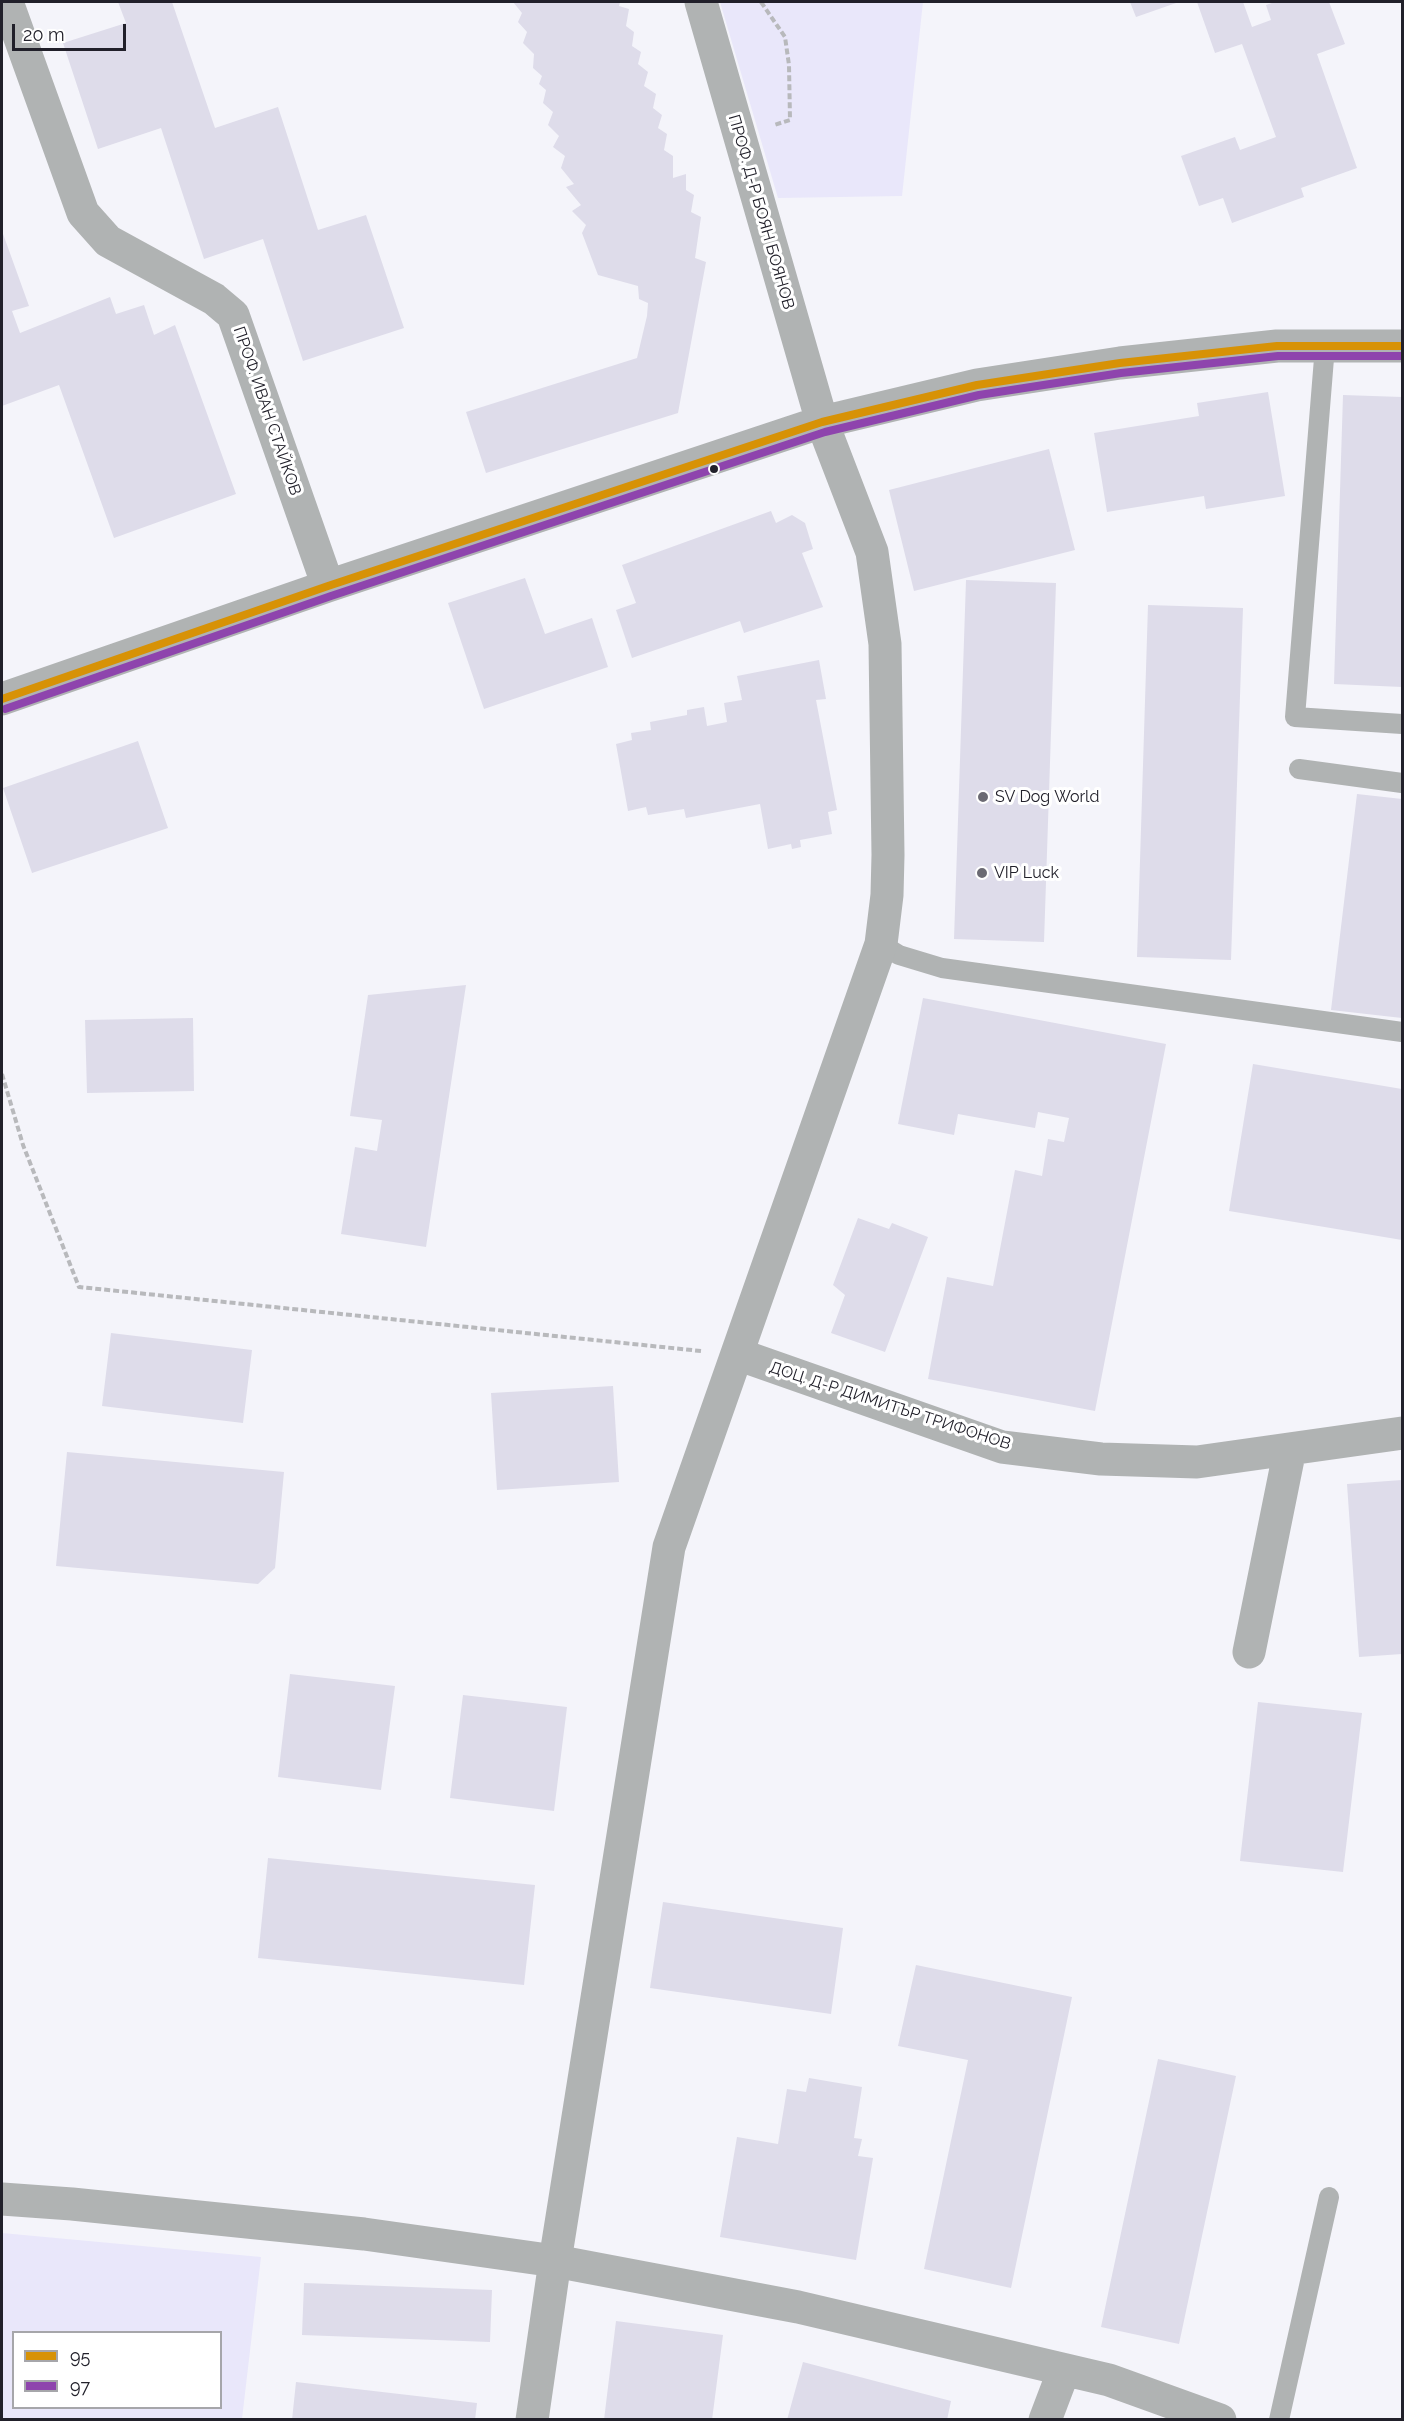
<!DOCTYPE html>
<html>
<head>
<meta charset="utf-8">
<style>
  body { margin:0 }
  #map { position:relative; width:1404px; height:2421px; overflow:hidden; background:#f4f4fa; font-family:Raleway,sans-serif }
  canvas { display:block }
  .frame { position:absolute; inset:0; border:3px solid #21202a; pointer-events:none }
  .legend { position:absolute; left:12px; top:2331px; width:210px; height:78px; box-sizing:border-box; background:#fff; border:2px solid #a6a6aa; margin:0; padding:8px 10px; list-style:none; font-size:18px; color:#21202a }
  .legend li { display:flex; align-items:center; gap:12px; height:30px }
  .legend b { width:30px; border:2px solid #a6a6aa }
  .scale { position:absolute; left:12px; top:24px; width:114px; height:27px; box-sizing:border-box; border:3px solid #21202a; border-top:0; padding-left:8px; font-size:18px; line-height:21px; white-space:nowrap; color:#21202a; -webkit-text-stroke:4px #fff; paint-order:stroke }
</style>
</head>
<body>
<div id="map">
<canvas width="1404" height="2421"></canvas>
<div class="frame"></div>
<ul class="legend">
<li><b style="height:8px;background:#d79206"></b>95</li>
<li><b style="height:8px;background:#8e44ad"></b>97</li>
</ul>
<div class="scale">20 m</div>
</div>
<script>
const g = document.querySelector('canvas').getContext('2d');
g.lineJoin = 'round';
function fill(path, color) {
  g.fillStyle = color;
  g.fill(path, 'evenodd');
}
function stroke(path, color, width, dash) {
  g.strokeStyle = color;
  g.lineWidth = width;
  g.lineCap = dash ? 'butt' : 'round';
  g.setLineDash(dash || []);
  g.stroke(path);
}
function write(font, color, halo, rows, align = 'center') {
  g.font = font + ' Raleway,sans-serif';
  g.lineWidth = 6;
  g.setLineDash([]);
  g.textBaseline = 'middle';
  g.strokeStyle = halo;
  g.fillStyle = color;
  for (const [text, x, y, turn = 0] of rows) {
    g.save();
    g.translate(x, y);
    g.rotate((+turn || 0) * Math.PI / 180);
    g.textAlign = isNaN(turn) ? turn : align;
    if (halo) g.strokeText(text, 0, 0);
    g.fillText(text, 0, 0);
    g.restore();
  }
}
fill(new Path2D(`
  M720,2H923L902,196L778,198Z
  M2,2233L261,2257L242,2419H2ZM14,2332H220V2408H14Z`), '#e9e7fa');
fill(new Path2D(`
  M118,2H172L215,128L278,107L318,230L366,215L404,328L303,361L263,239L204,259L161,128L98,149L63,43L126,23Z
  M513,2H620L619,6L629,9L626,26L634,32L632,46L641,52L638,64L648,72L644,86L656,94L653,108L662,115L658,128L667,134L664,150L673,156V178L686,174V190L694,195L691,212L701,217L695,258L706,262L678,413L486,473L466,412L637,358L647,316L648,303L639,299L638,286L598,275L582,233L586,225L572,211L581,205L566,187L574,184L561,168L565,156L553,147L559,136L548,125L553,112L543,103L546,90L539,84L542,76L533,68L534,54L523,43L527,32L518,22L522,13Z
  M1130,2H1179L1136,17Z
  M1197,2H1243L1252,27L1271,20L1266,5L1275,2H1329L1345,44L1317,54L1357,168L1301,188L1304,197L1232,223L1223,198L1199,206L1181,156L1235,137L1240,150L1276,137L1242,44L1215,53Z
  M2,231L29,306L12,311L20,333L110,297L116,314L144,305L154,335L175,325L236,494L114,538L59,385L2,406Z
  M1268,392L1285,496L1206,509L1204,496L1107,512L1094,433L1199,416L1197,403Z
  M1343,395L1402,397V687L1334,684Z
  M1049,449L1075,550L914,591L889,490Z
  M771,511L776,523L792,515L805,523L813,549L802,553L823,607L744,633L740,621L632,658L616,610L636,603L622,565Z
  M525,578L545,634L592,618L608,667L484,709L448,603Z
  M966,580L1056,583L1044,942L954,939Z
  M1148,605L1243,608L1231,960L1137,957Z
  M819,660L826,699L816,700L837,810L828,812L832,834L800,840L801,847L792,849L791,844L768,849L760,804L686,818L684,809L648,815L646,807L628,811L616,744L632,740L631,733L651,730L650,722L687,715V710L704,707L707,726L727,722L724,703L742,700L737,676Z
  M138,741L168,828L32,873L3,788Z
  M1357,794L1402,799V1018L1331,1010Z
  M466,985L426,1247L341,1234L355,1147L377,1151L382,1120L350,1116L368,995Z
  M923,998L1166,1044L1095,1411L928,1379L947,1277L993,1286L1015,1170L1042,1176L1048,1139L1064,1142L1069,1118L1038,1112L1035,1128L958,1114L954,1135L898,1124Z
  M193,1018L194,1091L87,1093L85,1020Z
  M1253,1064L1402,1089V1240L1229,1211Z
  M858,1218L889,1229L892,1223L928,1237L885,1352L831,1333L845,1295L833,1285Z
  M111,1333L252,1350L243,1423L102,1406Z
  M613,1386L619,1482L497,1490L491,1393Z
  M67,1452L284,1472L275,1568L258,1584L56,1566Z
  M1402,1480V1654L1359,1657L1347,1484Z
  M290,1674L395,1686L381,1790L278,1777Z
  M463,1695L567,1707L554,1811L450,1798Z
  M1258,1702L1362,1713L1343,1872L1240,1861Z
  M268,1858L535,1885L524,1985L258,1958Z
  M663,1902L843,1928L831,2014L650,1988Z
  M916,1965L1072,1997L1011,2288L924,2269L968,2060L898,2046Z
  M1158,2059L1236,2076L1179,2344L1101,2327Z
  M809,2078L862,2087L854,2138L862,2139L858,2156L873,2158L856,2260L720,2237L737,2137L778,2144L787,2089L806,2092Z
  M304,2283L492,2290L490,2342L302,2335Z
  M616,2321L723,2335L712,2420H604Z
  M803,2362L951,2401L947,2420H787Z
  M296,2382L477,2403L475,2420H292Z`), '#dedcea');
stroke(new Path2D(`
  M761,2L785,37L789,65L790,120L774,125
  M2,1074L23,1145L79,1287L701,1351`), '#b8b9bc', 4, [6, 3]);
stroke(new Path2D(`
  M1325,346L1295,717L1402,724
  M1299,769L1402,783
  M881,944L899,955L942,968L1402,1032
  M1279,2420L1329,2197`), '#b0b3b3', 20);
stroke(new Path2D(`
  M7,2L83,213L108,241L214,299L233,315L328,586
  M2,699L328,586L822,422L977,385L1120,363L1277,346H1402
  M737,1354L1002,1447L1101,1459L1197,1462L1402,1433
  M1249,1652L1290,1449
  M2,2199L72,2204L364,2234L555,2261L798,2307L1109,2380L1220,2420
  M532,2420L555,2261L669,1547L881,944L887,895L888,855L885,644L872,552L822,422L701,2
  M1045,2420L1064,2370`), '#b0b3b3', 33);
stroke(new Path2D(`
  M2,699L328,586L822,422L977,385L1120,363L1277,346H1402`), '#d79206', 8);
stroke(new Path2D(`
  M5,709L331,596L825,432L979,395L1121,373L1278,356H1402`), '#8e44ad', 8);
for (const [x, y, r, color] of [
  [714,469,5,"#21202a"],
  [983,797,6,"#6b6a73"],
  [982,873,6,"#6b6a73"]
]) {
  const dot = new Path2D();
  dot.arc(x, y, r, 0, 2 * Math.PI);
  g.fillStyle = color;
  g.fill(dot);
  stroke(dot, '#fff', 2);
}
write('16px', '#21202a', '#fff', [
  ["ПРОФ. Д-Р БОЯН БОЯНОВ",761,212,74],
  ["ПРОФ. ИВАН СТАЙКОВ",267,411,71],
  ["ДОЦ. Д-Р ДИМИТЪР ТРИФОНОВ",890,1406,18]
]);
write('16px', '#21202a', '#fff', [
  ["SV Dog World",995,797],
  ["VIP Luck",994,873]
], 'left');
</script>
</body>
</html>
